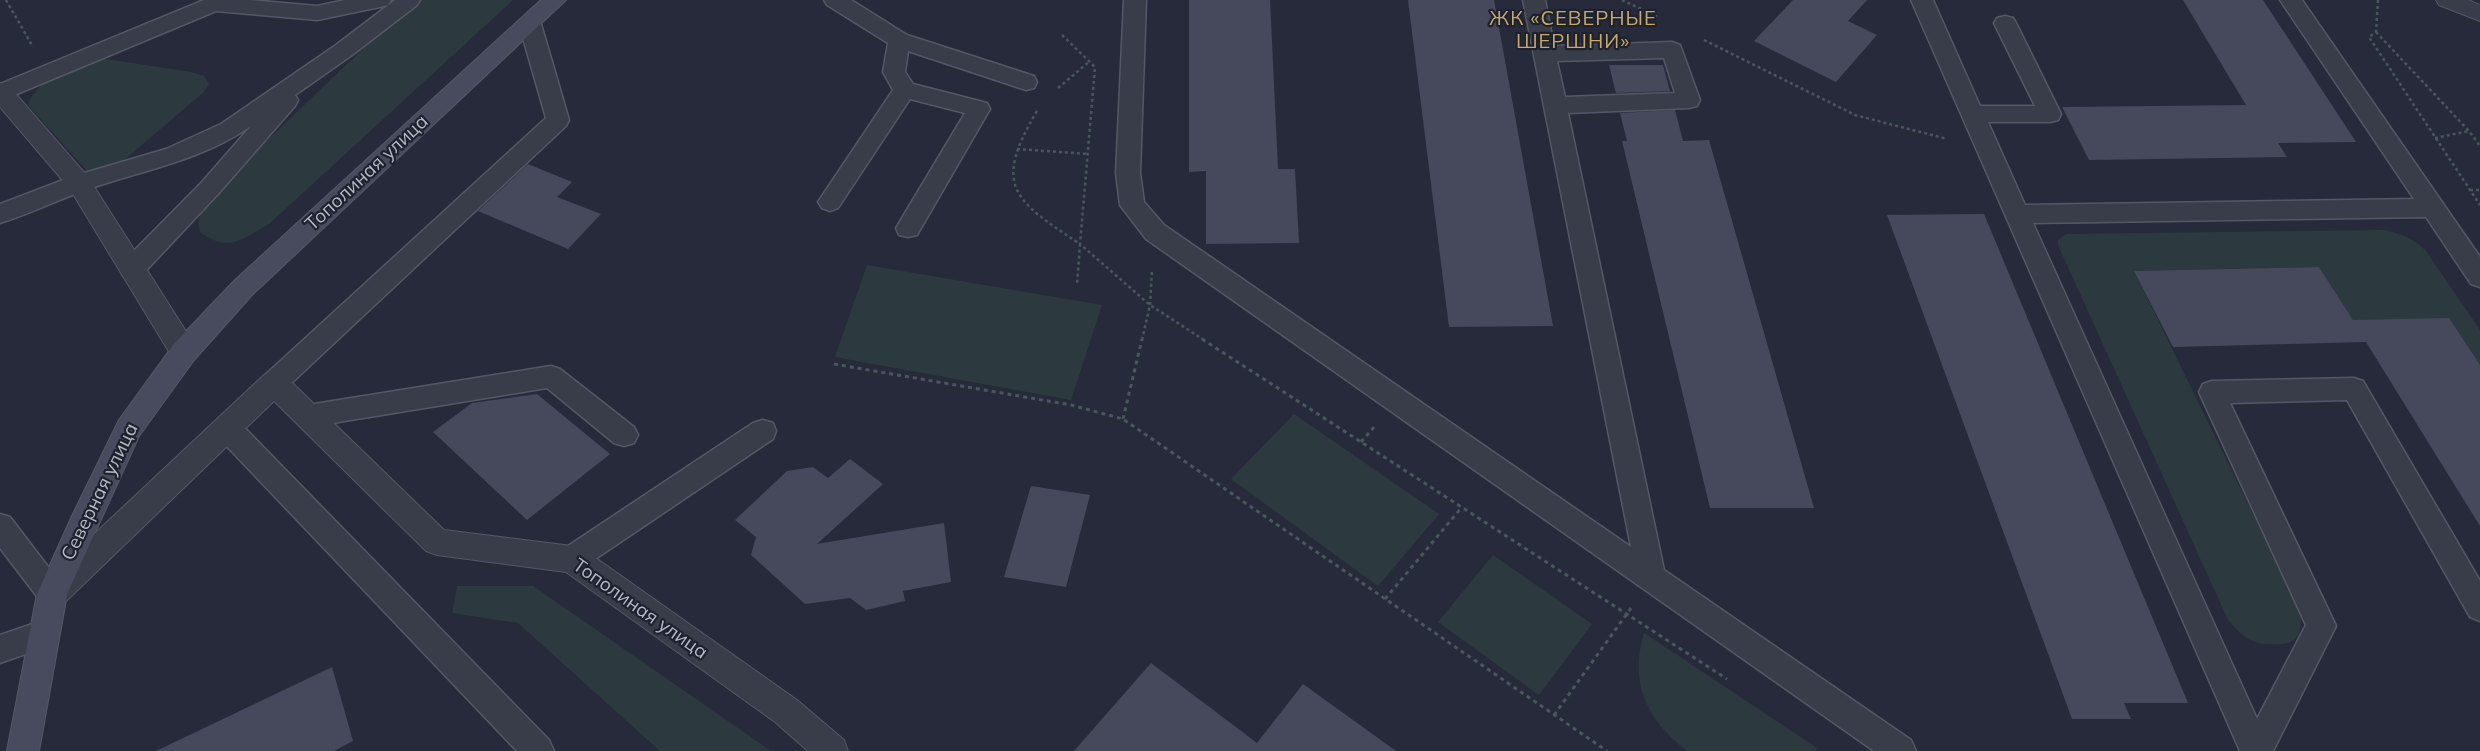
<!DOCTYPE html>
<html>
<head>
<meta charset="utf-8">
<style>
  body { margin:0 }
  canvas { display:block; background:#262a3a }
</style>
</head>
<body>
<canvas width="2480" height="751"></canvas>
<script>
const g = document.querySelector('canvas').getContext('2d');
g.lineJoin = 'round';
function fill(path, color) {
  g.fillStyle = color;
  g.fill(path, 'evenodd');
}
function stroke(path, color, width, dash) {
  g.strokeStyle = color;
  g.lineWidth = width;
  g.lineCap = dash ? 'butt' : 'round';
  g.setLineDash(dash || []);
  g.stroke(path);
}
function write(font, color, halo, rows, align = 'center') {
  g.font = font + ' Mulish,sans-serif';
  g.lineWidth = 4.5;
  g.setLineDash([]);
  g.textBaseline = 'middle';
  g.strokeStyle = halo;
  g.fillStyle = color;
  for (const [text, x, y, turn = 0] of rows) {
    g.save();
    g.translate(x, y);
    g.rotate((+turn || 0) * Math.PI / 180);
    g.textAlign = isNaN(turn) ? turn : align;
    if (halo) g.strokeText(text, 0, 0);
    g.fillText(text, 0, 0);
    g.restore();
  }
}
fill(new Path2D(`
  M414,0H513L269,224C240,240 230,253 200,232L198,221L208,197Z
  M99,58L191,72L204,76L209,84L204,92L111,171L90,174L28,105C39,76 73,68 99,58Z
  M2384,230C2402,234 2413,238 2426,251L2480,330V365L2353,320L2319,267L2134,271L2301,612C2302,637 2296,646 2271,644C2266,644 2260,644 2255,642C2244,638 2236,629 2228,620L2058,245V240L2066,234Z
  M867,265L1102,305L1071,400L835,357Z
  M1294,414L1439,514L1378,586L1231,479Z
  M1493,555L1592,624L1539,695L1438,622Z
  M457,586H533L771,751H660L518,623L452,613Z
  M1644,633L1817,748L1815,751H1687C1647,720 1629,683 1644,633Z`), '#2c3a3f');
fill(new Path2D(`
  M1189,0H1270L1278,169H1295L1299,243L1206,244V171L1189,172Z
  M1408,0H1494L1553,326L1449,327Z
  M1793,0H1867L1848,21L1877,35L1836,82L1754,41Z
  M2183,0H2263L2356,142L2278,143L2287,157L2089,160L2062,107L2246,105Z
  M1609,65H1663L1670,91L1616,93Z
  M1675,110L1683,141L1709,140L1814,508H1710L1622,141H1627L1620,113Z
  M528,164L572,182L557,197L601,214L568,249L478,211Z
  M1984,214L2188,703H2124L2131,719H2072L1887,215Z
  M2319,267L2353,320L2449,318L2480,365V526L2366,342L2173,347L2134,271Z
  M537,394L610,454L527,520L433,432L472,403Z
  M850,459L883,484L817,544L944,523L951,582L903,591L905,601L866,610L850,598L805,604L751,555L756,537L735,520L787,471L813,467L828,478Z
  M1031,486L1090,495L1066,587L1004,577Z
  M1151,663L1257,743L1303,684L1396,751H1074Z
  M332,667L353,741L334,751H156Z`), '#45495b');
const service = new Path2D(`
  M204,0H250L317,6L345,0H391L388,5L380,7L317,20L216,11L0,101V84Z
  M395,0H420L417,5L352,55L295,95L298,100L295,106L218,194L141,276L132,279L123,276L120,269L123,262L202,182L251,126C201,161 142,170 86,190C57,200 29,214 0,223V204L71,177L166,149L221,124L336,45Z
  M824,0H851L907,35L1034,76L1037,82L1034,88L1026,90L908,51L905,72L913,84L987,103L990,109L917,235L908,237L899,235L896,228L965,113L910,99L838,208L830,211L822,208L818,202L822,196L893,90L883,72L888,43L827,5Z
  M1124,0H1146L1140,173L1144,202L1164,225L1631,547L1523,0H1545L1554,46L1672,42L1680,45L1700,100L1697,106L1689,108L1568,113L1664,570L1911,740L1916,751H1874L1146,239L1120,205L1116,173ZM1664,58L1675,93L1565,97L1557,61Z
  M1911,0H1933L1980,106H2035L1994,23L1997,18L2005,16L2013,18L2016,23L2061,114L2058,120L2050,122H1988L2025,205L2414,199L2280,0H2302L2480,257V287L2471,284L2426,217L2033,223L2257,719L2306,625L2199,392L2203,384L2212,381L2354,378L2363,381L2480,581V621L2470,617L2347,400L2230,403L2336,626L2273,751H2240Z
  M530,17L538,19L541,24L569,120L566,126L283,391L274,394L265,391L261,383L265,375L546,118L519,24L522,19Z
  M551,366L560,369L634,427L638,435L634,443L624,446L614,443L547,388L308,427L299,424L295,416L299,408L308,405Z
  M227,417L237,420L549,740L554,751H517L217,436L214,428L217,420Z
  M763,420L773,423L776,431L773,439L582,568L572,572L562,568L558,559L562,550L753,423Z
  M0,514L10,517L62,585L67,594L62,603L52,607L42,603L0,548Z
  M44,620L54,624L59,634L54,644L0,663V635Z`);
const minor = new Path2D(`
  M274,372L284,375L444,530L572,546L583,549L797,700L844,740L848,751H808L775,722L566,572L437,555L426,551L274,401L63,604L52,608L41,604L37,594L41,584L264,375Z`);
const tertiary = new Path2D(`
  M2436,0H2468L2480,5V21L2439,5Z
  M0,83L8,85L88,177L194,344L198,352L194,360L184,363L174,360L70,189L0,107Z`);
const secondary = new Path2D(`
  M541,0H566L252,295L194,360L139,436L67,594L39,751H7L37,594L72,516L119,420L174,344L234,281Z`);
stroke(service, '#545865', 3);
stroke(minor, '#545865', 2);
stroke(tertiary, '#545865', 2);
stroke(secondary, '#545865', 2);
stroke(new Path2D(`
  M6,0L33,47
  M1622,0L1660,18
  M2378,0L2376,32L2369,37L2480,205
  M2376,32L2469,131L2480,146
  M1062,35L1095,67L1080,244L1150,305L1204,340
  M1704,40L1855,115L1947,139
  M1058,88L1090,61
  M1037,111C992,187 1014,200 1080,244L1077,285
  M2435,138L2469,131
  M1017,149L1088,154
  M2470,190H2480
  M1142,340L1150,305L1152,270`), '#49565c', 2.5, [3, 3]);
stroke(new Path2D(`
  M1202,339L1727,679
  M834,364L1071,405L1123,419L1607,751
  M1123,419L1142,339
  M1361,442L1374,427
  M1385,599L1462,507
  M1554,715L1631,608`), '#49565c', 3, [4, 4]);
fill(service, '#393d4a');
fill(minor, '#393d4a');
fill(tertiary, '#393d4a');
fill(secondary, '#484b5d');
write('19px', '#b5b8c6', '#1e222f', [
  ["Тополиная улица",367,173,-43],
  ["Северная улица",100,492,-64],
  ["Тополиная улица",640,609,35]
]);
g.letterSpacing = '1px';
write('20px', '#c8a96d', '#1e222f', [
  ["ЖК «СЕВЕРНЫЕ",1573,19],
  ["ШЕРШНИ»",1573,42]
]);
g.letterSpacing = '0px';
</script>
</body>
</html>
